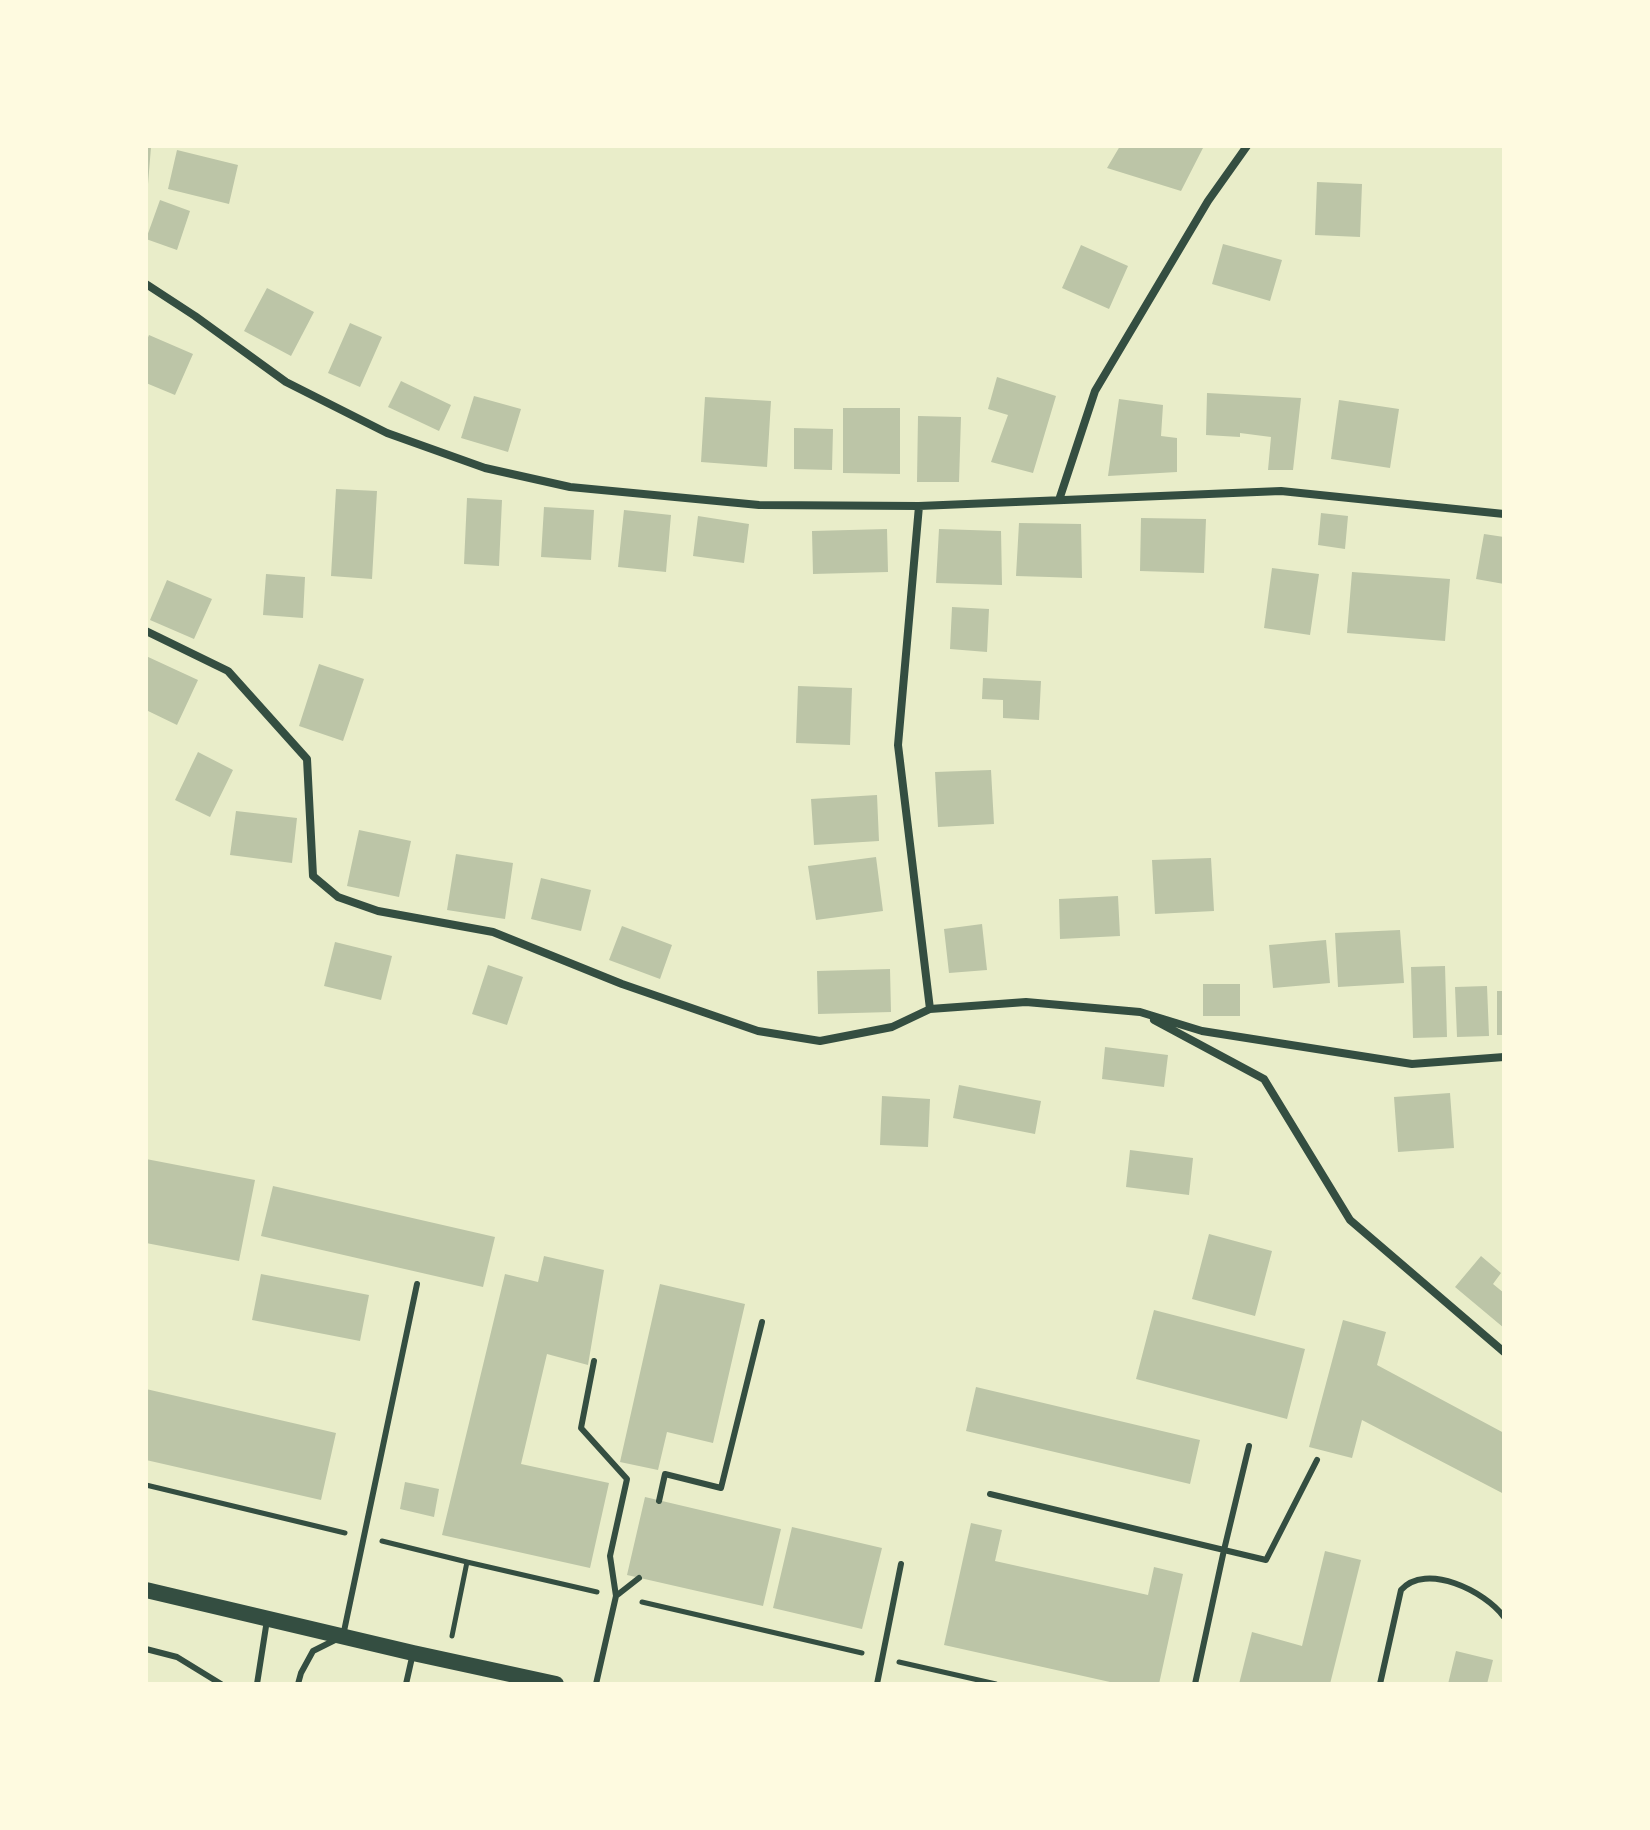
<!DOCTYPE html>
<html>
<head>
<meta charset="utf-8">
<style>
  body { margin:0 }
  #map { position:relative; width:1650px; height:1830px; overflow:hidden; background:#e9edc9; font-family:Spectral,serif }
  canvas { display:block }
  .frame { position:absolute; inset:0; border:148px solid #fefae0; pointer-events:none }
</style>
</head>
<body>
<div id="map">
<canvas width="1650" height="1830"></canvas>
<div class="frame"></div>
</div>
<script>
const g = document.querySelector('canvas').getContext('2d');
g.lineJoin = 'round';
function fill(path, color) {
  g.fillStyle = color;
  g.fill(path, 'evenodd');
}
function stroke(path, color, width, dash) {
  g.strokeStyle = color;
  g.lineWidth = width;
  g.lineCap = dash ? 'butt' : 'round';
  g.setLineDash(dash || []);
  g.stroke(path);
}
fill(new Path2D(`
  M1120,146H1204L1181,191L1107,168Z
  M146,147H151L148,184H146Z
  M177,150L238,165L229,204L168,189Z
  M1317,182L1362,184L1360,237L1315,235Z
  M160,200L190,211L177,250L146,239Z
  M1223,244L1282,260L1270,301L1212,284Z
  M1081,245L1128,266L1109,309L1062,288Z
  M267,288L314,312L291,356L244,331Z
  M350,323L382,337L360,387L328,373Z
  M149,335L193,354L175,395L146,383V342Z
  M997,377L1056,396L1033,473L991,462L1008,415L988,409Z
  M401,381L451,405L439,431L388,407Z
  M1207,393L1301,398L1293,470H1268L1271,437L1240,433V437L1206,435Z
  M474,396L521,409L508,452L461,438Z
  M705,397L771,401L767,467L701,462Z
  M1119,399L1163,405L1161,436L1177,438V472L1108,476Z
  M1339,400L1399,409L1390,468L1331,459Z
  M843,408H900V474L843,473Z
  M918,416L961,417L959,482H917Z
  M794,428L833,429L832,470L794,469Z
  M336,489L377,491L372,579L331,576Z
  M467,498L502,500L499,566L464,564Z
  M544,507L594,510L591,560L541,557Z
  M624,510L671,515L666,572L618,567Z
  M1321,513L1348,516L1345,549L1318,545Z
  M698,516L749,524L744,563L693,556Z
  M1141,518L1206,519L1204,573L1140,571Z
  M1019,523L1081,524L1082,578L1016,576Z
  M887,529L888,572L813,574L812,531Z
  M939,529L1001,531L1002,585L936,583Z
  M1484,534L1504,537V584L1476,579Z
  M1272,568L1319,574L1310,635L1264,628Z
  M1352,572L1450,579L1445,641L1347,633Z
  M266,574L305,577L303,618L263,615Z
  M167,580L212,599L194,639L150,620Z
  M952,607L989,609L987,652L950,649Z
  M146,656L198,680L177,725L146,710Z
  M319,664L364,679L343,741L299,726Z
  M983,678L1041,681L1039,720L1003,718V700L982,699Z
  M798,686L852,688L850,745L796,743Z
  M198,752L233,770L210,817L175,800Z
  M991,770L994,824L938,827L935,772Z
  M877,795L879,841L814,845L811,799Z
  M236,811L297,818L292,863L230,855Z
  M359,830L411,841L399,897L347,886Z
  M456,854L513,863L505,919L447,910Z
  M876,857L883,911L816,920L808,866Z
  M1211,858L1214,911L1155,914L1152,860Z
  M541,878L591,890L581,931L531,919Z
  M1118,896L1120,936L1060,939L1059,899Z
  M982,924L987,970L949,973L944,929Z
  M622,926L672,945L660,979L609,960Z
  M1400,930L1404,983L1338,987L1335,933Z
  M1326,940L1330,983L1273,988L1269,945Z
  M335,942L392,956L381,1000L324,986Z
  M488,965L523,977L507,1025L472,1014Z
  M1445,966L1447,1037L1413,1038L1411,967Z
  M890,969L891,1012L818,1014L817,971Z
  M1203,984H1240V1016H1203Z
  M1487,986L1489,1036L1457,1037L1455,987Z
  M1497,991H1504V1035H1497Z
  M1105,1047L1168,1055L1164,1087L1102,1079Z
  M959,1085L1041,1101L1035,1134L953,1118Z
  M1450,1093L1454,1148L1398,1152L1394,1097Z
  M882,1096L930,1099L928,1147L880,1145Z
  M1130,1150L1193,1158L1189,1195L1126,1187Z
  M146,1159L255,1180L239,1261L146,1243Z
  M273,1186L495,1237L483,1287L261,1236Z
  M1209,1234L1272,1251L1255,1316L1192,1299Z
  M544,1256L604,1270L588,1365L547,1354L521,1464L609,1483L590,1568L442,1535L505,1274L538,1282Z
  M1481,1256L1501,1273L1493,1284L1504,1293V1328L1455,1287Z
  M261,1274L369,1295L360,1341L252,1320Z
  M660,1284L745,1304L713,1443L667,1432L658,1470L620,1462Z
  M1154,1310L1305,1349L1287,1419L1136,1379Z
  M1343,1320L1386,1332L1377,1365L1504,1433V1494L1362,1420L1352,1458L1309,1447Z
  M976,1387L1200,1440L1190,1484L966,1431Z
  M146,1389L336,1433L321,1500L146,1460Z
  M405,1482L439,1489L434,1517L400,1509Z
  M645,1497L781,1529L763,1606L627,1575Z
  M971,1523L1002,1530L995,1561L1148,1595L1154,1567L1183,1574L1159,1684H1119L944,1645Z
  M792,1527L882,1548L862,1629L773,1608Z
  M1325,1551L1361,1560L1330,1684H1239L1252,1632L1302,1646Z
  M1456,1651L1493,1660L1487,1684H1448Z`), '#bcc5a7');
stroke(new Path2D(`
  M146,1485L345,1533
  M382,1541L467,1562
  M642,1602L862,1653
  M452,1636L467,1562L597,1592
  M899,1662L996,1684`), '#344e41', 5);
stroke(new Path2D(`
  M594,1361L581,1428L627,1479L610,1556L616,1596
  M1249,1446L1224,1550L1266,1560L1317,1460
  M990,1494L1224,1550L1195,1684
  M659,1501L665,1474L721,1488L762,1322
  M146,1649L177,1657L221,1684
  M257,1684L267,1620
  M298,1684L301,1673L313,1651L343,1636L417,1284
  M406,1684L413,1653
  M596,1684L616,1596L639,1578
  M877,1684L901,1564
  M1380,1684L1401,1590C1426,1562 1485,1591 1504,1617`), '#344e41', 6);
stroke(new Path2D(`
  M146,284L195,316L286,382L387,433L485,468L570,487L759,505L919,506L1281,491L1504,514
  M1059,500L1095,391L1208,201L1247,146
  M919,506L898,745L930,1009
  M146,631L228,671L307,759L313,876L338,897L378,911L493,932L622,984L758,1031L820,1041L892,1027L930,1009L1026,1002L1140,1012L1202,1031L1412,1064L1504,1057
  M1154,1020L1264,1079L1350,1220L1504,1352`), '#344e41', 8);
stroke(new Path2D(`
  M146,1590L413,1653L556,1684`), '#344e41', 16);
</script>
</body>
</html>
